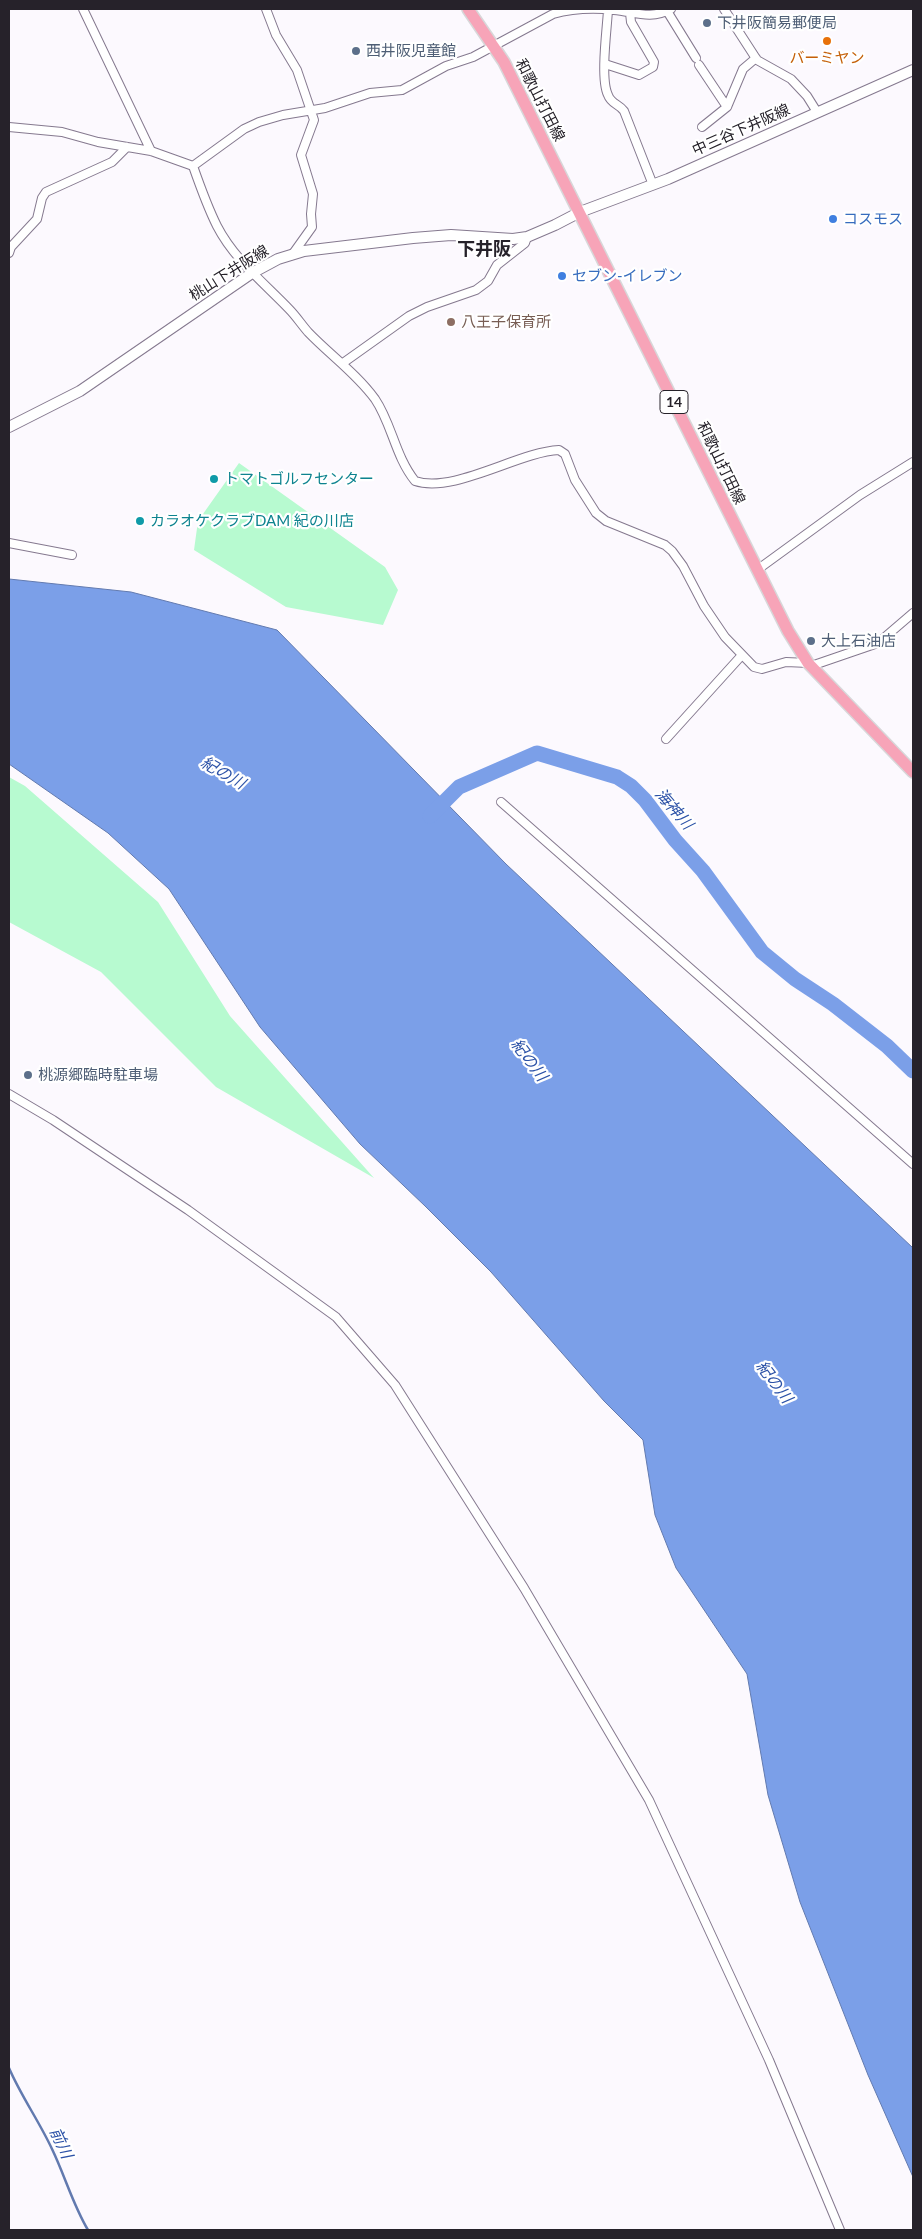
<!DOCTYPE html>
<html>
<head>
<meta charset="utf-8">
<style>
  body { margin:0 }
  #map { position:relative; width:922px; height:2239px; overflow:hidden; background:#fcf9fe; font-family:Lato,sans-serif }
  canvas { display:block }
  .frame { position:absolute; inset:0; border:10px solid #26222a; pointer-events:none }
</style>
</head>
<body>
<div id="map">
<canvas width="922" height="2239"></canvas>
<div class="frame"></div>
</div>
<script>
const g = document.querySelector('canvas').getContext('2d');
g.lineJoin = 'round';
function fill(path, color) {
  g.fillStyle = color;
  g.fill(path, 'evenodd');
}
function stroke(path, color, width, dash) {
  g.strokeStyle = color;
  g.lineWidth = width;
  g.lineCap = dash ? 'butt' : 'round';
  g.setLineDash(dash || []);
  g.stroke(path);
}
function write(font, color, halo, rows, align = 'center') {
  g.font = font + ' Lato,"Noto Sans JP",sans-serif';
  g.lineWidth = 4.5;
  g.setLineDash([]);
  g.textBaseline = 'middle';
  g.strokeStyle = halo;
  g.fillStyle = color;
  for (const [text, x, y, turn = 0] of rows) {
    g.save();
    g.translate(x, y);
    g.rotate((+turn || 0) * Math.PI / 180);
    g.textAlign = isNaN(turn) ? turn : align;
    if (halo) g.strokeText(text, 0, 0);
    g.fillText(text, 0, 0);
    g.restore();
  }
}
fill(new Path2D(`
  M239,463L385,567L398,590L383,625L286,607L194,550L198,521Z
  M9,777L25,786L158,902L230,1016L374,1178L216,1087L101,972L9,922Z`), '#b7fad0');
const water = new Path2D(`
  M9,579L131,592L277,630L506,864L913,1248V2177L868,2075L800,1902L768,1795L747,1674L676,1568L655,1515L643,1440L604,1401L491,1272L425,1206L360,1144L260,1027L169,889L108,833L9,764Z`);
fill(water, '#7b9fe8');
stroke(water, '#627aaf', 1);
stroke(new Path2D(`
  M9,2068C21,2096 39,2121 52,2149C65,2176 73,2205 88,2230`), '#627aaf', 2.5);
stroke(new Path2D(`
  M430,816L459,787L537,753L617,777L631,786L645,800L675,840L703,871L762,952L795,979L833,1004L887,1046L913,1071`), '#7b9fe8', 15);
const street = new Path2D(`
  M83,9L151,151
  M266,9L276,35L297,70L314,120L301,155L313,194L311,214L312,227L292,255
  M724,9L757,60L791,79L807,96L817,112
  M608,10C607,29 600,79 608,95C611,104 619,104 624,111L653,185
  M667,11L696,58
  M605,64L639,75L653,67L654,62L631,22L630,13
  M699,65L727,107L743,69L756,58
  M9,127L62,132L98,142L151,151L193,166C200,186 207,206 217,226C234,259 263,282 289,309C296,316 301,324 308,332C330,355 356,373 375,399C392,424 395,456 415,481C454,494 518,452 559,450L565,454L575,480L596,513L606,521L665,545L672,551L683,566L704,606L725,637L754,667L762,669L786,662L808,663
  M702,127L727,107
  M193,166L244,129L259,122L283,115L325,108L370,93L402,90L446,66L473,57L553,14C571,9 595,8 614,10C635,12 651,20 671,9
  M9,253L11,247L37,219L42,198L46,192L112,162L127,147
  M343,363L409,316L427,307L476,290L488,281L497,265L525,243L527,237
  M9,543L72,555
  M757,570L860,495L913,462
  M811,666L878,643L913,613
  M666,739L742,655
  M501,802L913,1164
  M9,1094L53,1120L188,1210L336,1317L395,1385L524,1588L649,1800L769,2060L840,2230`);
const secondary = new Path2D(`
  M9,427L80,391L252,273L278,259L304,251L413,238L451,235L513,239L527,237L555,225L580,212L668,179L913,70`);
const primary = new Path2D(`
  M468,9L504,62L788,631L808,663L913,772`);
stroke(street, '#85798f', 10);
stroke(secondary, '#85798f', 12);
stroke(primary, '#d8d7d9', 14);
stroke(street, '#fff', 8);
stroke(secondary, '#fff', 10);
stroke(primary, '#f7a4b8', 11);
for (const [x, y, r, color] of [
  [707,23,5,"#5c6f8a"],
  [827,41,5,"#e8710a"],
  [356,51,5,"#5c6f8a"],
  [833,219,5,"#3f7fe0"],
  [562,276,5,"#3f7fe0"],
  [451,322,5,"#8d6e63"],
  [214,479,5,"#0f9aa8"],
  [140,521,5,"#0f9aa8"],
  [811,641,5,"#5c6f8a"],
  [28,1075,5,"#5c6f8a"]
]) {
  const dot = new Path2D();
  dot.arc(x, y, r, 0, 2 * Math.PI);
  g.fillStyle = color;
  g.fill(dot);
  stroke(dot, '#fff', 2);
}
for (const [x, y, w] of [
  [674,402,28]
]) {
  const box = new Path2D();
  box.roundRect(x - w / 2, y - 11.5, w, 23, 4);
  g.fillStyle = '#fff';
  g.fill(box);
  stroke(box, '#26222a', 1);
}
write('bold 14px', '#26222a', null, [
  ["14",674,402]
]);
write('15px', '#4e5e75', '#fff', [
  ["下井阪簡易郵便局",717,23],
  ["西井阪児童館",366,51],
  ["大上石油店",821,641],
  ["桃源郷臨時駐車場",38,1075]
], 'left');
write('15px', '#c56008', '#fff', [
  ["バーミヤン",827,58]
]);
write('15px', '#26222a', '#fff', [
  ["和歌山打田線",540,100,63],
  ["中三谷下井阪線",741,130,-24],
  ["桃山下井阪線",229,273,-32],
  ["和歌山打田線",721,463,64]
]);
write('15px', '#366cbe', '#fff', [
  ["コスモス",843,219],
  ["セブン-イレブン",572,276]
], 'left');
write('15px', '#785e54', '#fff', [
  ["八王子保育所",461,322]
], 'left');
write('15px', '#0d838f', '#fff', [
  ["トマトゴルフセンター",224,479],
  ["カラオケクラブDAM 紀の川店",150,521]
], 'left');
write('italic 16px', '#2c52a7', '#fff', [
  ["紀の川",223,773,30],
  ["海神川",674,809,49],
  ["紀の川",529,1060,53],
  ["紀の川",774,1382,53],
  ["前川",61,2143,65]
]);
write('bold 18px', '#26222a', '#fff', [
  ["下井阪",484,249]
]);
</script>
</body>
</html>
